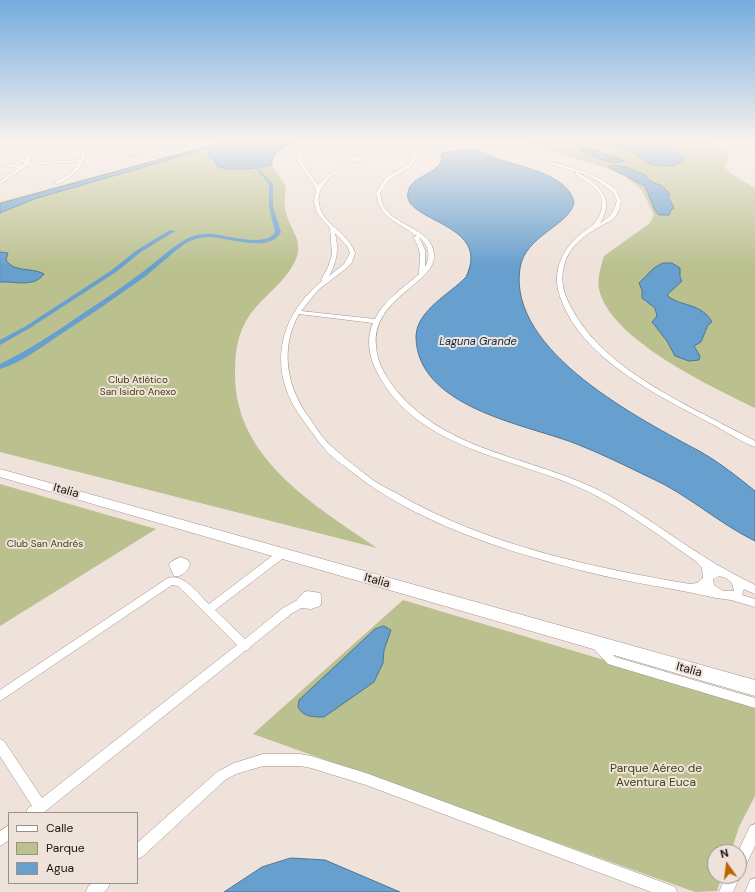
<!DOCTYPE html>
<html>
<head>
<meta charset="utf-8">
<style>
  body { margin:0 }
  #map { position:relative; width:755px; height:892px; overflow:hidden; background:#efe2da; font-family:"DM Sans",sans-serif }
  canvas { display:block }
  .legend { position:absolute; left:8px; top:812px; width:130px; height:72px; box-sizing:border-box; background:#efe2da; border:1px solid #99908a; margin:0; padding:5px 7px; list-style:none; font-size:12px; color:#181411 }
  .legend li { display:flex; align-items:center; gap:8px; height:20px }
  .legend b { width:20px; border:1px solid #99908a }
  .north { position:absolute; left:707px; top:844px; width:40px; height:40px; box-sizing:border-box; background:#efe2da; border:1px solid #99908a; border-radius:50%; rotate:346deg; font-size:11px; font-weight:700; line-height:16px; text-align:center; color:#181411 }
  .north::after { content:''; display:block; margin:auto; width:14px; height:18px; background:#be6501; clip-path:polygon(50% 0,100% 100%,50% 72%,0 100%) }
</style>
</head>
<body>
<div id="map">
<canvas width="755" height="892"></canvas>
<ul class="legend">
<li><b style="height:5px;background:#fff"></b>Calle</li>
<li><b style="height:11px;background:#bac18f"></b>Parque</li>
<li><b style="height:11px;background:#679fce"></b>Agua</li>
</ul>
<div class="north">N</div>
</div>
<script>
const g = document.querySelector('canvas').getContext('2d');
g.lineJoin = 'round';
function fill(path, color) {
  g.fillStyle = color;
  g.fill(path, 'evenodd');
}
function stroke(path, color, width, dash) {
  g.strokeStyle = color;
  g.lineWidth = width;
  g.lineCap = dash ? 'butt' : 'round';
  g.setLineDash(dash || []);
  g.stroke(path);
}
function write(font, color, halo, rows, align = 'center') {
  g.font = font + ' "DM Sans",sans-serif';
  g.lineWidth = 4;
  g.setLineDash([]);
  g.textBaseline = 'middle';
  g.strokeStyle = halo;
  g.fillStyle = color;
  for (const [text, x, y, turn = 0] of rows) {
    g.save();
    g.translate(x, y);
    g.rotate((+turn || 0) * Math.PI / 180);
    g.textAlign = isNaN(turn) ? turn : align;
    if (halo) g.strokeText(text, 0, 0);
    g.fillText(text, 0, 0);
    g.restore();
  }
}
fill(new Path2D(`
  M518,142H713L729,152L728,160L724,166L731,174L755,188V408C712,387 609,339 599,289C597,280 601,265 604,256L650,223L654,215L642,190L626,177L604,167Z
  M208,146V148L219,147L207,152V156L219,168L249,169L272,165L286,187C285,197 283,206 287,216C291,230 302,240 297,256C288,283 258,298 245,323C236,340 235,357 235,376C236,460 316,506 377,548L0,452V202Z
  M0,484L156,529L0,626Z
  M403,600L755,705V796L739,827L731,852H715V876H722L717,891L695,892L253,734Z`), '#bac18f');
const water = new Path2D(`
  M223,142H297C287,145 270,151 272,165L249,169H229L218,167L213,160L207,156L209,150L219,147L216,146L34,199L0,213V204Z
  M587,142H628L627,144C635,148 640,145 647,144C658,142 668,146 677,152C681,155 684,156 684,161L672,166L653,165L647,163L631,151Z
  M470,149C481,150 492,157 502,160C524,168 568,175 574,202C571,225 525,235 520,268C507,352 642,420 701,452C720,463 738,477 755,491V541C718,523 687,494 651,478C626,466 600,453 574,443C524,424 416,407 416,336C417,310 450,294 466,277C493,222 401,222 408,192C411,176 436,175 442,160L441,154Z
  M582,149L595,150L624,161C611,166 591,155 579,150Z
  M612,165L628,168L645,175L650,181L662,186L670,194L668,196L674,208L671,210L669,215H659L655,210L645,186L609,167Z
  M0,252L8,253L6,260C14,273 32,267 44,274C34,288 14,281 0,282Z
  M663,263H672L680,268V277L682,281L667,295C679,307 701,302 712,322L708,325L701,342L694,346L700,356L699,360L689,361L675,356L667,341L652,322L657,316L655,308L642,298V290L639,283L654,268Z
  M384,626L391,630L384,650L383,663L374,682L324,717C313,717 303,717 298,707L299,700L375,629Z
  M291,858L325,860L400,892H224L262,867Z`);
fill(water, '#679fce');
stroke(water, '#4f7595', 1);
fill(new Path2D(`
  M256,167H258L273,184V207L281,232C270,254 227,237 209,237C201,237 193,239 186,243C172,253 159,265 146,276C116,297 86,318 55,338C39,349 20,363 0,369V364C29,350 56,332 82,314C102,301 121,288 140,274C155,263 169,249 186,239C194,235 203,233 212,234C226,235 267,248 275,232L269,207V184L256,169Z
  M170,230L175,231L141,252L116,272L30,328L0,345V340L26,326L112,270L137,250Z`), '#679fce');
const street = new Path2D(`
  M20,142H24L32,152L30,163L80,160L82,146L77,143L79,142L86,146C87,165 74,176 58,184L54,183L71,173L79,162L28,165L0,184V181L18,168L3,166V164L10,165L21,160H25L28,152ZM22,162L25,163L19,166L15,165Z
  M110,142L136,144L181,142L136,146Z
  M187,142H193L131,157L129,156Z
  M333,142H347C331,149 316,140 301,157V161L318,185L327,176L350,161V157L358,156L364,159C361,161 356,161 353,162C329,174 305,195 328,221C338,232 350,238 355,253L352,262L348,267L318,290L301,311L375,319C384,300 403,288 419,274L420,254L418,246L413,237L417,236C398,222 380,219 376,193L385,178L409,164L412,157L398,148L369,142L410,147L473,143L489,144L573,168L590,174L604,181L615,189L621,200C620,204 620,209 618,212C615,220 606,223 599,227C583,236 568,248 564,266C560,281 564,295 571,307C604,372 693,407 755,441V447C743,443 722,429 710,423C659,396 593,364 566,311C561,300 556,289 557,276C558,259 568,244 582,233C592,226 599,222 602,208C605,189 586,183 574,173L577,172C598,184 616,198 600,223C611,217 614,212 617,200L612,191L601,183L587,175L489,146C467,142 439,146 418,153L412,166L389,180L380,193C381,196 381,200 382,203C390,226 433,227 434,255C436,283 371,298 376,346C377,363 386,377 396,390C449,455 539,457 608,495C641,513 671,536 703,556C720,567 737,576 755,585V594L744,589L742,595L755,599V607L731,600L716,598C674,588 630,583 588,572C507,552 412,522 347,468C339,462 330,456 324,448C319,443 315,436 311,431C299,415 289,401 284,382C274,342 291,306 322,281L321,280L328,267L332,255L330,228L317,213L314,202L316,190L314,185L299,164L297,157C306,146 319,144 333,142ZM404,149L420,150L415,151L413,154ZM335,233L347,246L350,253L344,264L329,276C337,262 339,249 335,233ZM419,237C429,245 431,256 425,267V250ZM299,314L373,323C366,338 369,357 377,372C417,451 516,457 587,491C626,510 661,537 697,562L702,568L703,578L697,583L690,584C589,567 486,545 396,493C387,488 378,484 370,478C362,472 354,465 346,459C341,454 335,450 330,445C322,438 316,427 310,419C287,388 279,349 299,314ZM719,576L726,578L732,583L734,591H723L714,585L713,579Z
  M739,142H743L755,151V154Z
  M283,549L286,550L288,553L286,556L215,610L245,639L283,608L296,601L304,592L308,591L320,593C322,597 322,602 320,606L311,609L301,608L291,614L250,647L249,649L245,651L43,813H26L28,808L32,806L0,756V739L4,741L42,798L237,645L178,586L172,585L0,701V690L168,578C184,573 198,594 209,604L280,550Z
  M180,557L188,560L190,565C187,571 181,578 174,576L169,565L171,562Z
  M596,639L600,641L615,657L755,698V708L608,664L592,647L591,644L592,641Z
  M263,754H300L311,756L366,773L670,885L675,887L677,892H651L366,785L311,768L300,766H263L236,774L225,780L142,857L137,859V843L217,772L234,763Z
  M755,824V846L744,869L739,871V852H738L750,826Z
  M9,825V840L0,846V831Z
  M739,874L740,876L733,892H719L726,876H739Z
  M755,878V892H745L750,880Z
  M92,883H110L108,888L104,892H86L88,887Z`);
const secondary = new Path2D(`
  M0,469L755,680V696L0,477Z`);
stroke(street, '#a0948c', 1);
stroke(secondary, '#a0948c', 1);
fill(street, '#fff');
fill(secondary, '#fff');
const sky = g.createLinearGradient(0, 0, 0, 267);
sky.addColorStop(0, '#74acde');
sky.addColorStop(0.53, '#f8f2ee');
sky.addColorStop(1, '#f8f2ee00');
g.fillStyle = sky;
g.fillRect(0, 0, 755, 267);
write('10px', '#414511', '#efe2da', [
  ["Club Atlético",138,380],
  ["San Isidro Anexo",138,392],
  ["Club San Andrés",45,544]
]);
write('italic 11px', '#012e4d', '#efe2da', [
  ["Laguna Grande",478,342]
]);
write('12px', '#181411', '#efe2da', [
  ["Italia",66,491,16],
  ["Italia",377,581,16],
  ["Italia",689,670,16]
]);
write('12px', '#414511', '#efe2da', [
  ["Parque Aéreo de",656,769],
  ["Aventura Euca",656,783]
]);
</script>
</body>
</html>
